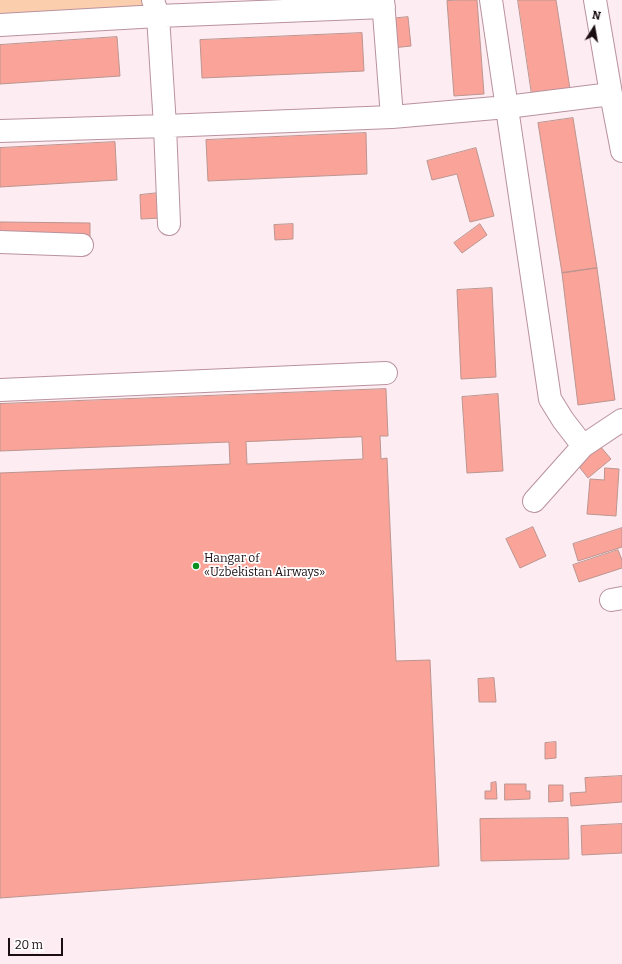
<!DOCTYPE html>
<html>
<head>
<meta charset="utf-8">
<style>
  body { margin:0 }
  #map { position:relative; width:622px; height:964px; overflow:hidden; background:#fdecf1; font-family:Bitter,serif }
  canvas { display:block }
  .north { position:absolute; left:574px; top:8px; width:40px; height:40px; -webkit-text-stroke:3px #fff; paint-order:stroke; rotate:11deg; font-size:11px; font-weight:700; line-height:16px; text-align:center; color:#1b0e13 }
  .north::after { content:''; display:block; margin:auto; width:14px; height:18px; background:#1b0e13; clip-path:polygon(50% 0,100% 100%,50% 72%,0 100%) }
  .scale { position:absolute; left:8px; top:938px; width:55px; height:18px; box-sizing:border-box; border:2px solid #1b0e13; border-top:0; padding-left:5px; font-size:12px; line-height:14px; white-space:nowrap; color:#1b0e13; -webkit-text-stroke:3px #fff; paint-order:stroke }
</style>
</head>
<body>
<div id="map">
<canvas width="622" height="964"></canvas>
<div class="north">N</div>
<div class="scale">20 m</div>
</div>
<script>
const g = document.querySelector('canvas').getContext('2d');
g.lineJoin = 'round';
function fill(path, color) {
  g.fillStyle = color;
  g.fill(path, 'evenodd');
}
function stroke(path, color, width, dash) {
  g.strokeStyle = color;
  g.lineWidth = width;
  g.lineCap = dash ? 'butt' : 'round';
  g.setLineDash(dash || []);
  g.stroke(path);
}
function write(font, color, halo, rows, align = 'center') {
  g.font = font + ' Bitter,serif';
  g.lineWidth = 3.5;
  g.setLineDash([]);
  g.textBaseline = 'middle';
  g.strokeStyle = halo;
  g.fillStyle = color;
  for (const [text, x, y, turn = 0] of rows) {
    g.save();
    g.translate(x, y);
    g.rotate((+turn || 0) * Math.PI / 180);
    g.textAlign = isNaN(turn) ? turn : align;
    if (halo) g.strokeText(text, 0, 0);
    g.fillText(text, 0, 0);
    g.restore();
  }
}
fill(new Path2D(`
  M0,0H144L147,9L0,17Z`), '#fbceae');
const building = new Path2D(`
  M459,0H477L484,94L454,96L447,1Z
  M518,0H556L570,89L532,95Z
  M408,17L411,46L392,48L389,19Z
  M362,33L364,71L202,78L200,40Z
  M117,37L120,76L0,84V45Z
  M573,118L597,268L562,273L538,123Z
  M366,133L367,174L208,181L206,140Z
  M115,142L117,180L0,187V148Z
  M476,148L494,216L470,222L457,174L432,180L427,161Z
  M159,193L161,218L141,219L140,195Z
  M0,222L90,223V239L0,238Z
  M293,224V239L275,240L274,225Z
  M480,224L487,235L462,253L454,243Z
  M597,268L615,400L578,405L562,273Z
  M492,288L496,377L461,379L457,290Z
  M386,389L388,436H380L381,459L387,458L396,661L430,660L439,866L0,898V473L230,464L229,442L0,451V404ZM362,437L363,459L247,464L246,442Z
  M498,394L503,471L467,473L462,397Z
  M600,446L611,459L588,478L577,464Z
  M605,468L619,469L616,516L587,514L590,479L604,480Z
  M533,527L546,556L520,568L506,539Z
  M622,528V547L578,561L573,544Z
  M618,550L622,560V568L579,582L573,565Z
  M494,678L496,702H479L478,679Z
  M556,742V758L545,759V743Z
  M622,776V802L571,806L570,793L586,792L585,778Z
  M496,782L497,799H485V791H491V783Z
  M505,784H526V791H530V799L505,800Z
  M549,785H563V801L549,802Z
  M568,818L569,859L481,861L480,819Z
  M622,824V853L582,855L581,826Z`);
fill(building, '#f9a399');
stroke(building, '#bd9590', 1);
const minor = new Path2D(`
  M153,0L158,16L165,126L169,224
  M383,0L392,117
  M491,0L550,399L563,420L583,446
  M595,0L611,94L622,151
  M0,25L158,16L384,7
  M0,131L165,126L392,117L507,107L611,94
  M0,242L82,245
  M0,390L386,373
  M534,501L583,446L622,420
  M611,600L622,598`);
stroke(minor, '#b9929e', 24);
stroke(minor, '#fff', 22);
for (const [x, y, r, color] of [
  [196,566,4,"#079122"]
]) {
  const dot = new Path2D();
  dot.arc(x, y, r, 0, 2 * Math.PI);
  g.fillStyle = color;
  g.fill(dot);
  stroke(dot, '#fff', 1.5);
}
write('12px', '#1b0e13', '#fff', [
  ["Hangar of",204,559],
  ["«Uzbekistan Airways»",204,573]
], 'left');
</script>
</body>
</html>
